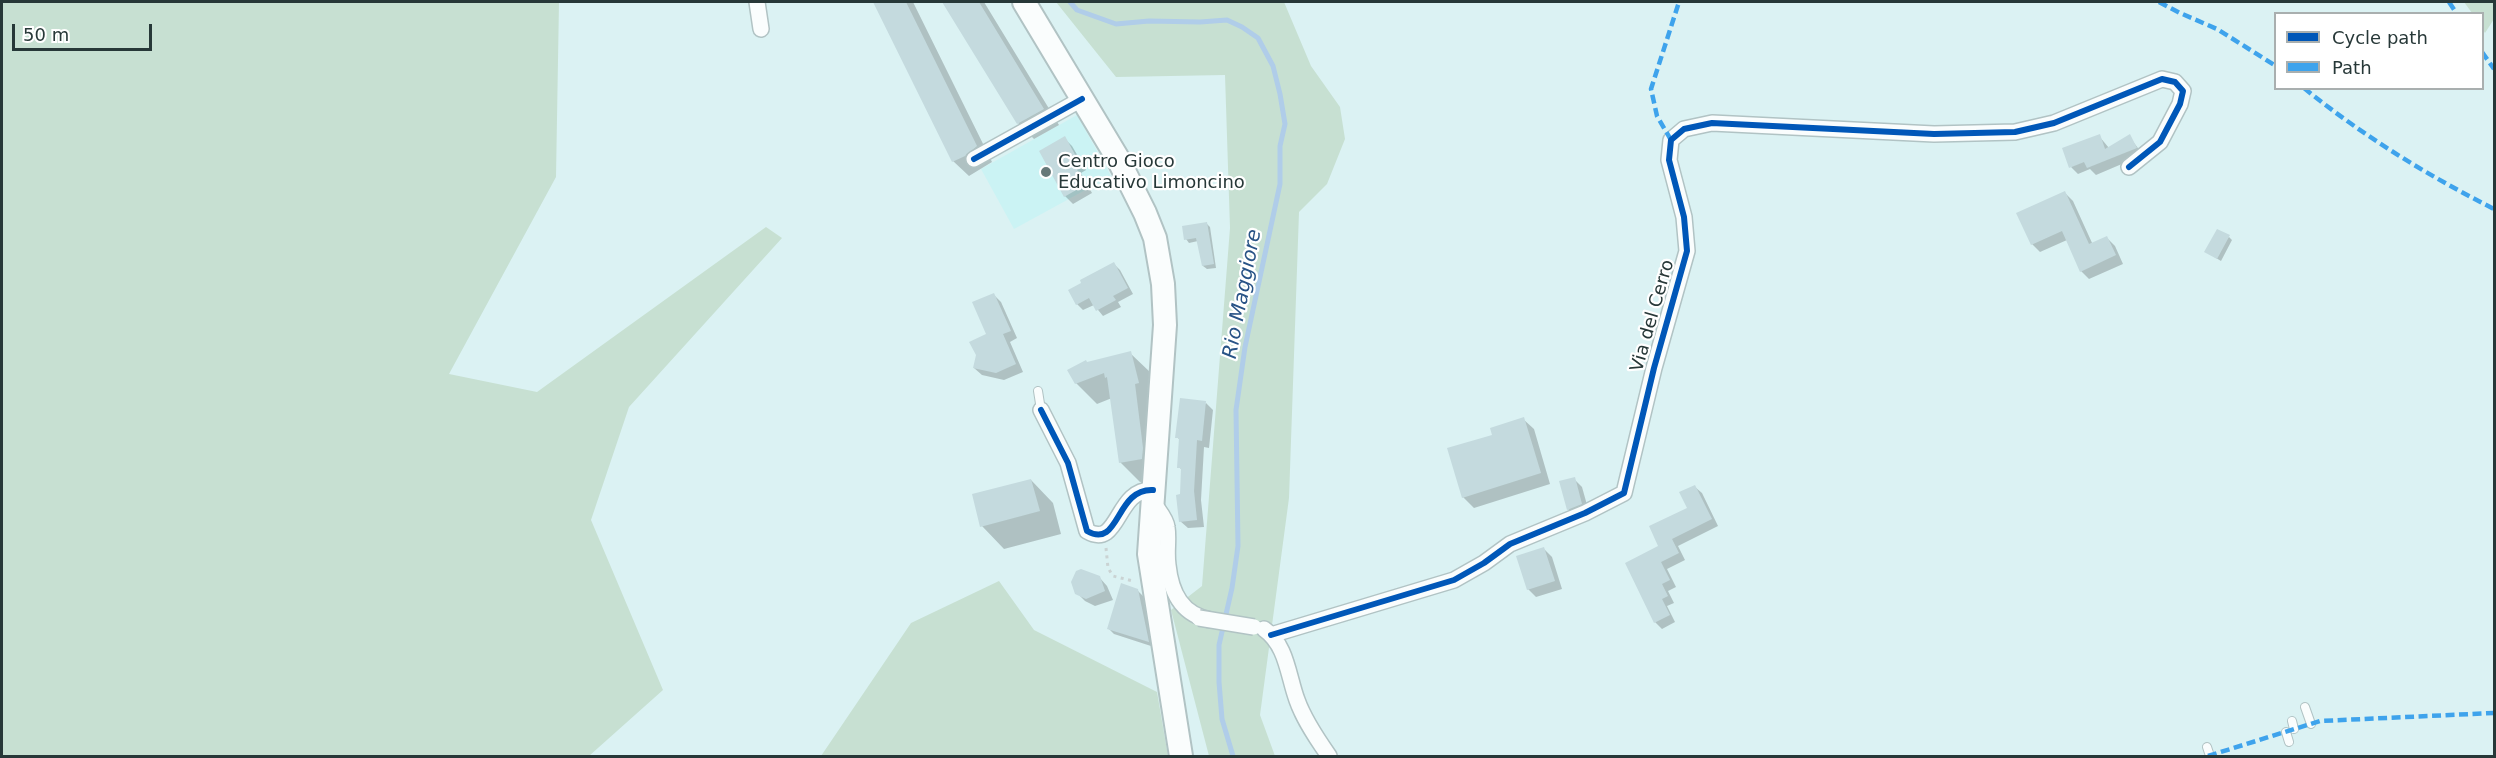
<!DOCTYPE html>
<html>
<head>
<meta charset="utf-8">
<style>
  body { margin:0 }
  #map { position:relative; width:2496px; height:758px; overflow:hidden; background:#dbf2f3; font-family:"DejaVu Sans",sans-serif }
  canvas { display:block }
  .frame { position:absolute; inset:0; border:3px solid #273838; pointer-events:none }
  .legend { position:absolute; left:2274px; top:12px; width:210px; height:78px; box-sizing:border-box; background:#fff; border:2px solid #a9afaf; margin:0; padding:8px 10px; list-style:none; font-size:18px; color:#273838 }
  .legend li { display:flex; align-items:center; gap:12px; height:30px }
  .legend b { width:30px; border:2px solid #a9afaf }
  .scale { position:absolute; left:12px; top:24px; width:140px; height:27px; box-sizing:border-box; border:3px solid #273838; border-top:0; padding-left:8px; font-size:18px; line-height:21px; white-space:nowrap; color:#273838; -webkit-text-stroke:4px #fff; paint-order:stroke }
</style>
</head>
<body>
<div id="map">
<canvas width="2496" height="758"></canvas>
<div class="frame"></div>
<ul class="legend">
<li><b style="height:8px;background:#0057b8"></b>Cycle path</li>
<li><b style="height:8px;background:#3ea3ec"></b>Path</li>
</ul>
<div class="scale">50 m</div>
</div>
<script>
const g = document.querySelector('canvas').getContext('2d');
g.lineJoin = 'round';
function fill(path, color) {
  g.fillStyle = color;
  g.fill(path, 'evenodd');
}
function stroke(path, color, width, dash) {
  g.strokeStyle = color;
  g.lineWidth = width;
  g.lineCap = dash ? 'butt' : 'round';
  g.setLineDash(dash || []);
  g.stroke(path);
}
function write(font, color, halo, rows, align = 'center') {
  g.font = font + ' "DejaVu Sans",sans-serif';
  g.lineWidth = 4.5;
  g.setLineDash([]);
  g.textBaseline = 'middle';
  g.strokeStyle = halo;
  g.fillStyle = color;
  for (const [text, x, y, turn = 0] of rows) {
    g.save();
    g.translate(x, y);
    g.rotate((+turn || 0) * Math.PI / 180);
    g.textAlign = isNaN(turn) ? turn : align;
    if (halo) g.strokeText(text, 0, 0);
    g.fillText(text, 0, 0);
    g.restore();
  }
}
fill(new Path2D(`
  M1077,115L1111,176L1014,229L981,169Z`), '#cbf3f4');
fill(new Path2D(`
  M2,2H559L556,177L449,374L537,392L766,227L782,238L629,407L591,520L663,690L589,756H2Z
  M1056,2H1284L1311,66L1340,107L1345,139L1327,184L1299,212L1289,498L1260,715L1275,756H1209L1171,610L1202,586L1230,228L1225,75L1116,77Z
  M2464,2H2494V19L2485,33L2483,30L2482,14L2472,13Z
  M999,581L1034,630L1157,692L1168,756H821L911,623Z`), '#c7e0d2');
fill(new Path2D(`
  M875,2H913L992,162L969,176L953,161Z
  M944,2H984L1059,125L1034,139L1018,123Z
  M2099,136L2109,148L2129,136L2143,155L2096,175L2090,169L2078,174L2071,167Z
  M1064,138L1072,146L1086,170L1081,173L1092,193L1073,204L1065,196Z
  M2065,193L2073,201L2093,245L2107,238L2115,246L2123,264L2089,279L2081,271L2067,240L2040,252L2032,244Z
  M1207,224L1210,227L1216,268L1207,269L1203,266L1198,241L1189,243L1186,239Z
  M2229,237L2232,240L2221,261L2206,252Z
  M1114,264L1120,270L1133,294L1118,302L1121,307L1103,316L1094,305L1083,310L1077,304Z
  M994,295L1001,302L1017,338L1010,342L1023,372L1004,380L982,375L974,368L988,335Z
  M1130,353L1151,373L1162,479L1140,482L1120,462L1112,398L1097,404L1076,383Z
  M1206,403L1213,410L1209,448L1204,447L1201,500L1204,527L1188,528L1180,521L1183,471L1179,467L1181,441L1177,437Z
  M1523,419L1534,429L1550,484L1474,508L1463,497Z
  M1574,479L1582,487L1589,512L1576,517L1568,509Z
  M1031,480L1053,503L1061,534L1004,549L982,526Z
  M1695,487L1702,493L1718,526L1678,546L1685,560L1667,569L1676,587L1668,591L1674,603L1667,606L1675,622L1662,629L1655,622L1660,547L1689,508Z
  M1544,549L1552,557L1562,589L1536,597L1528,589Z
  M1099,577L1107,586L1113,600L1095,606L1085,601L1077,593Z
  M1138,591L1144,597L1154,647L1114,634L1108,628Z`), '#0003');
stroke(new Path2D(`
  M1070,2L1077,10L1116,24L1149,21L1200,22L1227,20L1242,27L1258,38L1273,66L1280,94L1285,124L1280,146V184L1245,347L1236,410L1238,546L1232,588L1219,645V682L1222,719L1233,756`), '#b0cde9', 5);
fill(new Path2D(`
  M873,2H906L977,146L965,156L952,162Z
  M942,2H979L1044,109L1017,124Z
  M2100,134L2105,149L2130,134L2137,148L2087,168L2084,162L2069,168L2062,148Z
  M1065,136L1079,162L1074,164L1085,185L1064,197L1039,151Z
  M2065,191L2089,244L2107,236L2116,255L2080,272L2062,231L2031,245L2016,213Z
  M1207,222L1214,264L1202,266L1196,238L1184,240L1182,226Z
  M2217,229L2230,235L2217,259L2204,252Z
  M1114,262L1128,288L1113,296L1116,300L1096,311L1089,298L1076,305L1068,290L1081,283L1080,280Z
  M994,293L1011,331L1003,334L1016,364L996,373L973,368L976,355L969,342L986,334L972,302Z
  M1131,351L1139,383L1135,384L1143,448L1142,459L1119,463L1107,377L1105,378L1104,373L1075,384L1067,370L1086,360L1087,362Z
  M1180,398L1206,401L1202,441L1197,440L1194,491L1197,520L1179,522L1176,495L1180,494L1181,468H1177L1179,438H1175Z
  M1524,417L1541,473L1462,498L1447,448L1492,435L1490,428Z
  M1575,477L1582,504L1567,510L1559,481Z
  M1031,479L1040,511L980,527L972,494Z
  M1695,485L1712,519L1672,539L1679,553L1661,562L1670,580L1662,584L1668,596L1662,599L1670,615L1654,623L1625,563L1658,546L1649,526L1687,508L1679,492Z
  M1544,547L1555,581L1527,590L1516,556Z
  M1081,569L1100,576L1105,591L1086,599L1075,594L1071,582L1076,571Z
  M1121,583L1138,589L1149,642L1107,629Z`), '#c4dade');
const service = new Path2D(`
  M1038,391L1041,410
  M2305,707L2311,724
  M2292,721L2294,729
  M2286,732L2289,742
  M2207,747L2210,756`);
const minor = new Path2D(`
  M757,2L761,29
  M974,159L1082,99
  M1041,410L1068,463L1087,531C1120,550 1115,488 1153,490
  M1153,502C1157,509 1166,518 1167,527C1169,539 1166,552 1168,565C1171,593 1182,615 1211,620
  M1264,629C1287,645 1288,676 1297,700C1304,720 1317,739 1329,756
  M1271,635L1454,580L1484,563L1510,544L1585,513L1624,493L1654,368L1687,251L1684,217L1669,160L1671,140L1684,129L1712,123L1934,134L2015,132L2054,123L2162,79L2175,82L2183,91L2180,104L2160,142L2129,167`);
const secondary = new Path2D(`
  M1024,2L1117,157L1145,213L1155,238L1163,284L1165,325L1149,554L1181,756`);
stroke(service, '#b1c3c4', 10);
stroke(minor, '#b1c3c4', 18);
stroke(secondary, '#b1c3c4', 26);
stroke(new Path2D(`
  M1106,548L1108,568L1113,576L1133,581`), '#cad3d3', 3, [3, 4.5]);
stroke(service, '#fafdfd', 8);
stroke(minor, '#fafdfd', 15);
stroke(secondary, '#fafdfd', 22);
const minorBridge = new Path2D(`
  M1199,618L1254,627`);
stroke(minorBridge, '#b1c3c4', 18, []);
stroke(minorBridge, '#fafdfd', 15);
stroke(new Path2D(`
  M2159,2L2180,13L2217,29L2276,66
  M2449,2L2457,14
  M2482,52L2494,69
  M2304,88C2363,136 2427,175 2494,209
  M1671,140L1657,116L1651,89L1679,2
  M2208,756L2320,721L2494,713`), '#3ea3ec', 4.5, [9, 4.5]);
stroke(new Path2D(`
  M974,159L1082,99
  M1041,410L1068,463L1087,531C1120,550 1115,488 1153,490
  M1271,635L1454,580L1484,563L1510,544L1585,513L1624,493L1654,368L1687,251L1684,217L1669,160L1671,140L1684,129L1712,123L1934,134L2015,132L2054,123L2162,79L2175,82L2183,91L2180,104L2160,142L2129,167`), '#0057b8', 6);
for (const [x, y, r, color] of [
  [1046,172,6,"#667979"]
]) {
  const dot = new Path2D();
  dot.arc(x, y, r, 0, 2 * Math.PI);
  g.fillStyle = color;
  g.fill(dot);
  stroke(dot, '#fff', 2);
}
write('18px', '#273838', '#fff', [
  ["Centro Gioco",1058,162],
  ["Educativo Limoncino",1058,183]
], 'left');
write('18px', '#273838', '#fff', [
  ["Via del Cerro",1653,316,-74]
]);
write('italic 20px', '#285386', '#fff', [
  ["Rio Maggiore",1243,294,-79]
]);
</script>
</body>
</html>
